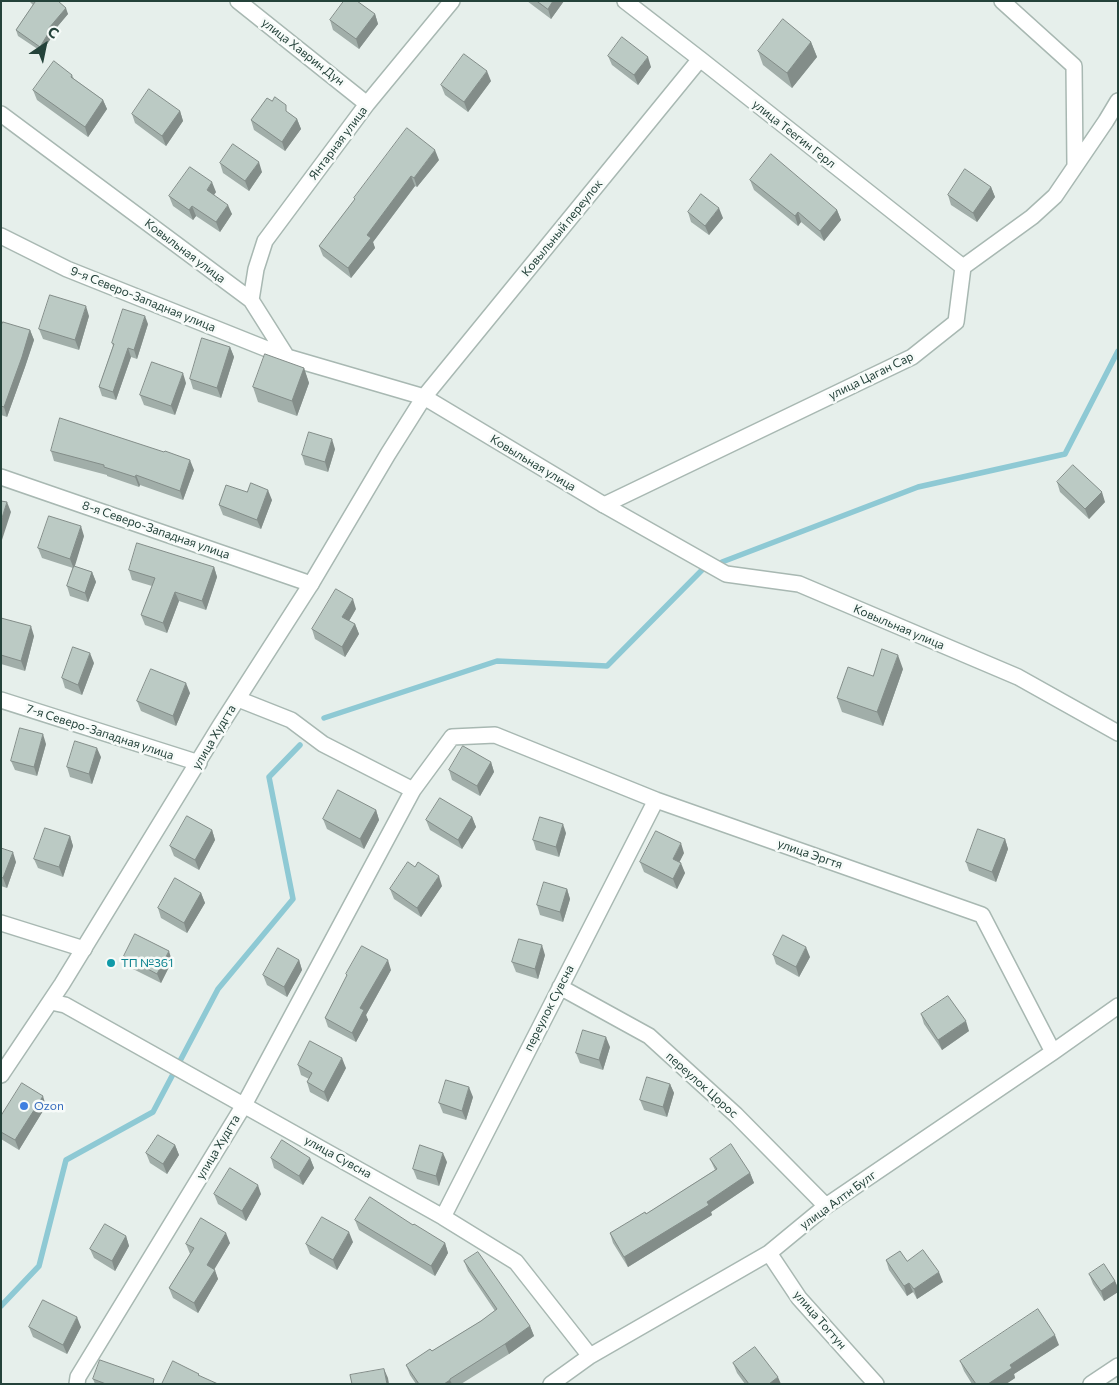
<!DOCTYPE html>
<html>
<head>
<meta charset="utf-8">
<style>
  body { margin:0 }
  #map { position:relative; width:1119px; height:1385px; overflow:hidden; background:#e6efeb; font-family:Commissioner,sans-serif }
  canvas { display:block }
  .frame { position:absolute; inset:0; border:2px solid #24423a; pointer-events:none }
  .north { position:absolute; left:20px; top:20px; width:50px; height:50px; -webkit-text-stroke:4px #f7fbf9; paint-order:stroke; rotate:34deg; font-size:14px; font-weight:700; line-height:20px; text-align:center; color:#24423a }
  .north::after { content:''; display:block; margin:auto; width:18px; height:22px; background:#24423a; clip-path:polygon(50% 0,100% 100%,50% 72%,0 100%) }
</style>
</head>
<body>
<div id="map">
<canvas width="1119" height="1385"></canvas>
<div class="frame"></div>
<div class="north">С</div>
</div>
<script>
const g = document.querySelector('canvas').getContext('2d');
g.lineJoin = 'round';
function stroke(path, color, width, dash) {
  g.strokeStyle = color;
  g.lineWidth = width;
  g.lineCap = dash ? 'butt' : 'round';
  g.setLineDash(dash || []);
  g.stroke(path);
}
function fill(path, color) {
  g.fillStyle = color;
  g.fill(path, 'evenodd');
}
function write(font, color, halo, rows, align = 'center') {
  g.font = font + ' Commissioner,sans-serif';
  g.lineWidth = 5;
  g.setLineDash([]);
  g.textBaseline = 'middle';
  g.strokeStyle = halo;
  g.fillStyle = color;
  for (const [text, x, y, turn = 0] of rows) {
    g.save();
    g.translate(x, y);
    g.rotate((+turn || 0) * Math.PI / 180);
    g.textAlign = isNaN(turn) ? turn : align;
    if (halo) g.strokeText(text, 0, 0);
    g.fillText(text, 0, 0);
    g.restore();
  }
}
stroke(new Path2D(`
  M722,562L918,487L1065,454L1118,351
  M324,718L497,661L607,666L704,568
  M1,1306L39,1266L66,1160L153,1112L218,989L293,899L269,777L300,745`), '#8ec9d4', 5.5);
const minor = new Path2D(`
  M238,1L367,104
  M625,1L700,59L963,267
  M1002,1L1074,66L1075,165
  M1,114L251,300L287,357L424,397L700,59
  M1,236L67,269L287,357
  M251,300L256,269L265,241L367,104L452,1
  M1,477L311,584
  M604,505L912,357L956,322L963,267L1032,217L1055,196L1106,121L1118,101
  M238,699L291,720L323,744L413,790
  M1,700L199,763
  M1,923L84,949
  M560,987L649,1036L736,1115L826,1206
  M51,1002L65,1005L443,1217L516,1262L590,1356
  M443,1217L656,800
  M769,1253L799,1298L876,1384
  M77,1384L78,1377L244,1105L413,790L452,737L495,735L656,800L982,915L1053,1052
  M551,1384L590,1356L769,1253L826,1206L1053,1052L1118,1006
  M1091,1384L1118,1366`);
const tertiary = new Path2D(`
  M1,1075L62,984L220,726L311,584L388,454L424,397L604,505L726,574L799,584L1018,677L1118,733`);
stroke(minor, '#a8b8b2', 18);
stroke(tertiary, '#a8b8b2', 18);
stroke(minor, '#fff', 15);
stroke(tertiary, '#fff', 15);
fill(new Path2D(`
  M29,1H58L68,14L52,33L53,35L42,52L18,36L16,30L33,5Z
  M527,1H564L551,19Z
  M375,14L378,24L359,49L333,30L330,20Z
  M811,42L817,57L792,88L763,65L758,51Z
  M608,56L651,67L638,85L612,65Z
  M72,75L74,79L103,100L107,109L88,137L37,100L33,90Z
  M491,81L468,112L445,95L441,85Z
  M180,111L183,121L166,146L135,123L132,114Z
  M289,113L297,119L301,129L285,151L254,130L251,120Z
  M439,160L417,187L415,186L373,242L375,248L351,278L323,256L319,246L355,200L354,198Z
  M220,163L262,172L249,191L223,173Z
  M750,180L837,210L841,220L824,241L801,222L798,226L754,190Z
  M991,187L995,197L977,222L951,205L948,195Z
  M216,192L214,195L232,214L220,232L196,216L193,220L173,206L169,196Z
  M688,212L723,218L709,235L691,222Z
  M89,316L79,350L43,339L39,329Z
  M148,324L137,359L131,357L116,400L102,396L99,387L113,346L112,343Z
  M1,326L30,330L34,340L25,367L7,417L1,415Z
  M230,347L234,357L221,398L193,389L190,379Z
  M304,368L309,383L297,416L258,402L253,387Z
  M186,383L175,415L144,405L140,395Z
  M335,449L328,472L305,465L302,455Z
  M51,451L194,470L183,500L140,485L139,487L107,476V475L54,461Z
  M1057,482L1105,502L1089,519L1060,492Z
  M247,492L272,500L261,529L223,515L219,505Z
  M84,536L74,566L92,572L96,582L88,602L70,596L67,586L73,568L42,558L38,548Z
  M214,567L217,577L206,610L179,601L167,633L145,625L141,615L152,586L132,580L129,570Z
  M356,609L349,621L355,624L359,634L345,657L315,639L312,629Z
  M1,618L34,636L25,671L1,664Z
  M94,663L82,695L65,688L62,678Z
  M903,669L883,726L842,712L837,698L873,676Z
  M190,693L176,726L141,711L137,701Z
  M46,744L37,776L15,770L11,761Z
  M101,757L92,784L70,777L67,767Z
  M491,762L494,772L480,796L452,780L449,770Z
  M376,810L379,820L364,849L327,829L323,819Z
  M472,817L476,827L462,849L430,830L426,820Z
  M212,830L215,840L199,870L174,856L170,846Z
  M566,833L559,857L536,850L533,840Z
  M70,836L73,846L63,877L38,868L34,859Z
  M1005,839L1008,849L996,882L969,871L966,862Z
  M1,848L16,862L7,888L1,886Z
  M684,853L679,862L685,873L677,889L644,872L640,862Z
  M442,886L421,917L394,899L390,889Z
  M567,889L570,899L563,922L540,915L537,905Z
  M201,893L205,903L187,933L161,918L158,908Z
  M545,955L538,979L516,972L512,962Z
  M773,955L810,957L799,977L776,964Z
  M124,956L172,961L161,983L127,966Z
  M299,960L302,970L287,997L267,985L263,975Z
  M391,970L366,1015L368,1020L356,1042L328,1027L325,1018L347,977L346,974Z
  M921,1014L969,1031L942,1050L924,1024Z
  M610,1047L603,1070L580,1063L576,1053Z
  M298,1065L346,1068L328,1102L310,1092L307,1082L309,1079L301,1075Z
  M670,1084L674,1093L667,1117L644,1110L640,1100Z
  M473,1097L466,1120L443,1113L439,1103Z
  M46,1106L19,1150L1,1139V1116Z
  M175,1145L179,1155L167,1174L150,1163L146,1153Z
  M271,1158H310L314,1168L303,1185L274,1168Z
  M710,1159L750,1173L754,1183L711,1212L712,1215L628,1267L613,1243L610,1233L646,1214L715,1170Z
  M447,1162L439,1186L417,1179L413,1169Z
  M214,1194H261L246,1221L218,1204Z
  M355,1220L413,1225L445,1243L448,1253L435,1276L359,1230Z
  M126,1236L129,1246L115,1271L94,1258L90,1249Z
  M353,1242L337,1270L310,1254L306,1244Z
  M230,1243L214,1269L218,1279L198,1313L173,1298L169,1288L190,1254L186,1244Z
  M886,1260L907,1261L943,1282L917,1299L913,1292L907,1296L889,1270Z
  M464,1261L530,1326L534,1336L509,1354L461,1384H416L410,1375L406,1365L432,1351L481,1321L495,1311L468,1271Z
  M1089,1274L1115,1281L1118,1288V1292L1104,1301L1093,1284Z
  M29,1327H81L67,1354L33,1337Z
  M1059,1345L1014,1374L1015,1378L1006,1384H972L964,1371L960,1361Z
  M733,1363L781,1384H745L737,1373Z
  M93,1379L156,1384H95Z`), '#a1aea9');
fill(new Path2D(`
  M553,1H564L551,19L548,9Z
  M66,8L68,14L52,33L53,35L42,52L40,47L49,28Z
  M375,14L378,24L359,49L356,39Z
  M811,42L817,57L792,88L787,73Z
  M648,57L651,67L638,85L634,75Z
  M487,71L491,81L468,112L464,102Z
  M103,100L107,109L88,137L85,127Z
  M180,111L183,121L166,146L162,136Z
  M297,119L301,129L285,151L282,142Z
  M435,150L439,160L417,187L414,178Z
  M259,162L262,172L249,191L245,181Z
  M411,176L415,186L373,242L375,248L351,278L348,268L367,235Z
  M212,182L216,192L211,199L207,190Z
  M991,187L995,197L977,222L973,213Z
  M228,205L232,214L220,232L216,222Z
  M192,206L196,216L193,220L189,210Z
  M719,208L723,218L709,235L705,226Z
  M837,210L841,220L824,241L820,231Z
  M798,212L801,222L798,226L795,216Z
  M86,306L89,316L79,350L75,340Z
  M145,316L148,324L137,359L134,350Z
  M30,330L34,340L25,367L7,417L4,407Z
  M230,347L234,357L221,398L217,388Z
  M128,348L131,357L116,400L113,392Z
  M304,368L309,383L297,416L292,401Z
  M183,373L186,383L175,415L171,406Z
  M332,439L335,449L328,472L325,462Z
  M190,460L194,470L183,500L180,491Z
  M136,475L140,485L139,487L135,477Z
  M268,490L272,500L261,529L257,520Z
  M1102,492L1105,502L1089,519L1085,509Z
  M7,502L11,512L1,543V521Z
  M81,526L84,536L74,569L70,559Z
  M214,567L217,577L206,610L202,601Z
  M92,572L96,582L88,602L85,593Z
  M175,592L179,601L167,633L163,623Z
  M353,599L356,609L346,626L342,617Z
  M355,624L359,634L345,657L342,647Z
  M31,626L34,636L25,671L21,661Z
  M90,653L94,663L82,695L78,685Z
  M898,655L903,669L883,726L877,712Z
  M186,683L190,693L176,726L173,716Z
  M43,734L46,744L37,776L34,767Z
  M97,748L101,757L92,784L89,774Z
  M491,762L494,772L480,796L477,786Z
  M376,810L379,820L364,849L360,839Z
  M472,817L476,827L462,849L458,840Z
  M563,824L566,833L559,857L556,847Z
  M212,830L215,840L199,870L195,860Z
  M70,836L73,846L63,877L59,867Z
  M1005,839L1008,849L996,882L992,872Z
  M681,843L684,853L676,869L673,859Z
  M13,852L16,862L7,888L3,878Z
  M681,863L685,873L677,889L673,879Z
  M439,876L442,886L421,917L417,908Z
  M567,889L570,899L563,922L560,912Z
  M201,893L205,903L187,933L184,923Z
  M542,945L545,955L538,979L535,969Z
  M806,947L810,957L799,977L796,967Z
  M169,951L172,961L161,983L157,974Z
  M299,960L302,970L287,997L284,987Z
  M388,960L391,970L366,1015L368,1020L356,1042L352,1033L360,1008Z
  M966,1021L969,1031L942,1050L938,1040Z
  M606,1037L610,1047L603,1070L599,1060Z
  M342,1058L346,1068L328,1102L324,1092Z
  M670,1084L674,1093L667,1117L663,1107Z
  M469,1087L473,1097L466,1120L462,1111Z
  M43,1096L46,1106L19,1150L15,1140Z
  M175,1145L179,1155L167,1174L163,1164Z
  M443,1153L447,1162L439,1186L436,1176Z
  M310,1158L314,1168L303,1185L299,1176Z
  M750,1173L754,1183L711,1212L712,1215L628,1267L624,1257Z
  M258,1185L261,1194L246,1221L242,1211Z
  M349,1232L353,1242L337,1270L333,1260Z
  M226,1233L230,1243L211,1275L207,1265Z
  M126,1236L129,1246L115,1271L112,1261Z
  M445,1243L448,1253L435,1276L431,1266Z
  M215,1270L218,1279L198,1313L194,1303Z
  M939,1272L943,1282L917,1299L914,1289Z
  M1115,1281L1118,1288V1292L1104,1301L1101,1291Z
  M909,1283L913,1292L907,1296L904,1286Z
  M77,1317L81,1327L67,1354L63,1345Z
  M530,1326L534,1336L509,1354L505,1344Z
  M1055,1335L1059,1345L1014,1374L1015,1378L1006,1384H988L1010,1365Z
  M384,1369L388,1378L389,1384H387Z
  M778,1377L781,1384H769Z
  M450,1380L452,1384H444Z`), '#838d89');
const building = new Path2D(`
  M34,1H58L66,8L49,28L51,29L40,47L16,30L35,2Z
  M344,1H357L375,14L356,39L330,20Z
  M537,1H553L548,9Z
  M783,19L811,42L787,73L758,51Z
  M622,37L648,57L634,75L608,56Z
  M464,54L487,71L464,102L441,85Z
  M54,61L72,75L71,77L103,100L85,127L33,90Z
  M149,89L180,111L162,136L132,114Z
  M275,97L286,105V111L297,119L282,142L251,120L267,98L272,101Z
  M407,128L435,150L414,178L411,176L367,235L371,238L348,268L319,246L355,199L354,198Z
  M233,144L259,162L245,181L220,163Z
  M771,154L837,210L820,231L798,212L795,216L750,180Z
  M190,167L212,182L207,190L228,205L216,222L192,206L189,210L169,196Z
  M965,169L991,187L973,213L948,195Z
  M701,194L719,208L705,226L688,212Z
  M50,295L86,306L75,340L39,329Z
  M123,309L145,316L134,350L128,348L113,392L99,387L114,344L112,343Z
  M3,322L30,330L22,357L4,407L1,406V326Z
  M202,338L230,347L217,388L190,379Z
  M265,354L304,368L292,401L253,387Z
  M152,362L183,373L171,406L140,395Z
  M60,418L164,452L165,451L190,460L180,491L136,475L135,477L104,467V465L51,451Z
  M309,432L332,439L325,462L302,455Z
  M1073,465L1102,492L1085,509L1057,482Z
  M251,483L268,490L257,520L219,505L226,485L247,492Z
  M1,501L7,502L1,521Z
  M49,516L81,526L70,559L38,548Z
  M137,543L214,567L202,601L175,592L163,623L141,615L155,578L129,570Z
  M74,566L92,572L85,593L67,586Z
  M336,589L353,599L342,617L355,624L342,647L312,629Z
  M1,618L31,626L21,661L1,655Z
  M73,647L90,653L78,685L62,678Z
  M882,649L898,655L877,712L837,698L848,667L873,676Z
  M151,669L186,683L173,716L137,701Z
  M20,728L43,734L34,767L11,761Z
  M75,741L97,748L89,774L67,767Z
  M463,746L491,762L477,786L449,770Z
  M338,790L376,810L360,839L323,819Z
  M440,798L472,817L458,840L426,820Z
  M187,816L212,830L195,860L170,846Z
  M540,817L563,824L556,847L533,840Z
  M45,828L70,836L59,867L34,859Z
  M978,829L1005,839L992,872L966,862Z
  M656,831L681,843L673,859L681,863L673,879L640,862Z
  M1,848L13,852L3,878L1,877Z
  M408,862L415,867L418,862L439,876L417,908L390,889Z
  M175,878L201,893L184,923L158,908Z
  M544,882L567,889L560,912L537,905Z
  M135,934L169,951L157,974L124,956Z
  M783,935L806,947L796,967L773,955Z
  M519,939L542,945L535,969L512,962Z
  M362,946L388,960L360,1008L364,1010L352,1033L325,1018L347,975L346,974Z
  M278,948L299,960L284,987L263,975Z
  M948,996L966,1021L938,1040L921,1014Z
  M583,1030L606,1037L599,1060L576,1053Z
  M310,1041L342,1058L324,1092L307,1082L312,1073L298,1065Z
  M647,1077L670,1084L663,1107L640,1100Z
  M446,1080L469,1087L462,1111L439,1103Z
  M22,1083L43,1096L15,1140L1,1132V1116Z
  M158,1135L175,1145L163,1164L146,1153Z
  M282,1140L310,1158L299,1176L271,1158Z
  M731,1144L750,1173L707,1202L709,1205L624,1257L610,1233L645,1212L646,1214L717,1169L710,1159Z
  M420,1145L443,1153L436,1176L413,1169Z
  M230,1168L258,1185L242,1211L214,1194Z
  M370,1197L413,1225L414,1224L445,1243L431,1266L355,1220Z
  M322,1217L349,1232L333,1260L306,1244Z
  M201,1218L226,1233L207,1265L215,1270L194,1303L169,1288L194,1248L186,1244Z
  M105,1224L126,1236L112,1261L90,1249Z
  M923,1250L939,1272L914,1289L909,1283L904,1286L886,1260L900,1251L907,1261Z
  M478,1252L530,1326L505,1344L450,1379V1380L444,1384H419L406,1365L430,1349L432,1351L481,1321L497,1309L464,1261Z
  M1104,1264L1115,1281L1101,1291L1089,1274Z
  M43,1300L77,1317L63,1345L29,1327Z
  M1038,1309L1055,1335L1010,1365L1012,1368L988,1384H976L960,1361Z
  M755,1347L778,1377L769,1384H749L733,1363Z
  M100,1360L154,1379L153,1384H106L93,1379Z
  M173,1361L199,1374L198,1375L218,1384H162Z
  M384,1369L387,1384H352L350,1375Z`);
fill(building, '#bbcac4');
stroke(building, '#838d89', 1);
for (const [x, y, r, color] of [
  [111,963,5,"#0f9aa8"],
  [24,1106,5,"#3f7fe0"]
]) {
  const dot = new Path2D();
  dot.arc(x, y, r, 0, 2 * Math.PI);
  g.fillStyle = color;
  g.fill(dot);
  stroke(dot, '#f7fbf9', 2);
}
write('12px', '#24423a', '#f7fbf9', [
  ["улица Хаврин Дун",303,52,38],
  ["улица Теегин Герл",794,134,38],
  ["Янтарная улица",338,143,-53],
  ["Ковыльный переулок",562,228,-51],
  ["Ковыльная улица",185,251,37],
  ["9-я Северо-Западная улица",143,299,22],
  ["улица Цаган Сар",871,376,-26],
  ["Ковыльная улица",533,463,31],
  ["8-я Северо-Западная улица",156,530,19],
  ["Ковыльная улица",899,627,23],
  ["7-я Северо-Западная улица",100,732,18],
  ["улица Худгта",214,737,-59],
  ["улица Эргтя",810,854,19],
  ["переулок Сувсна",549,1008,-63],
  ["переулок Цорос",702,1085,42],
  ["улица Худгта",218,1147,-59],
  ["улица Сувсна",338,1157,29],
  ["улица Алтн Булг",838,1200,-36],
  ["улица Тогтун",820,1320,49]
]);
write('12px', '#0d838f', '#f7fbf9', [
  ["ТП №361",121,963]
], 'left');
write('12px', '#366cbe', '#f7fbf9', [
  ["Ozon",34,1106]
], 'left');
</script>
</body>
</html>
